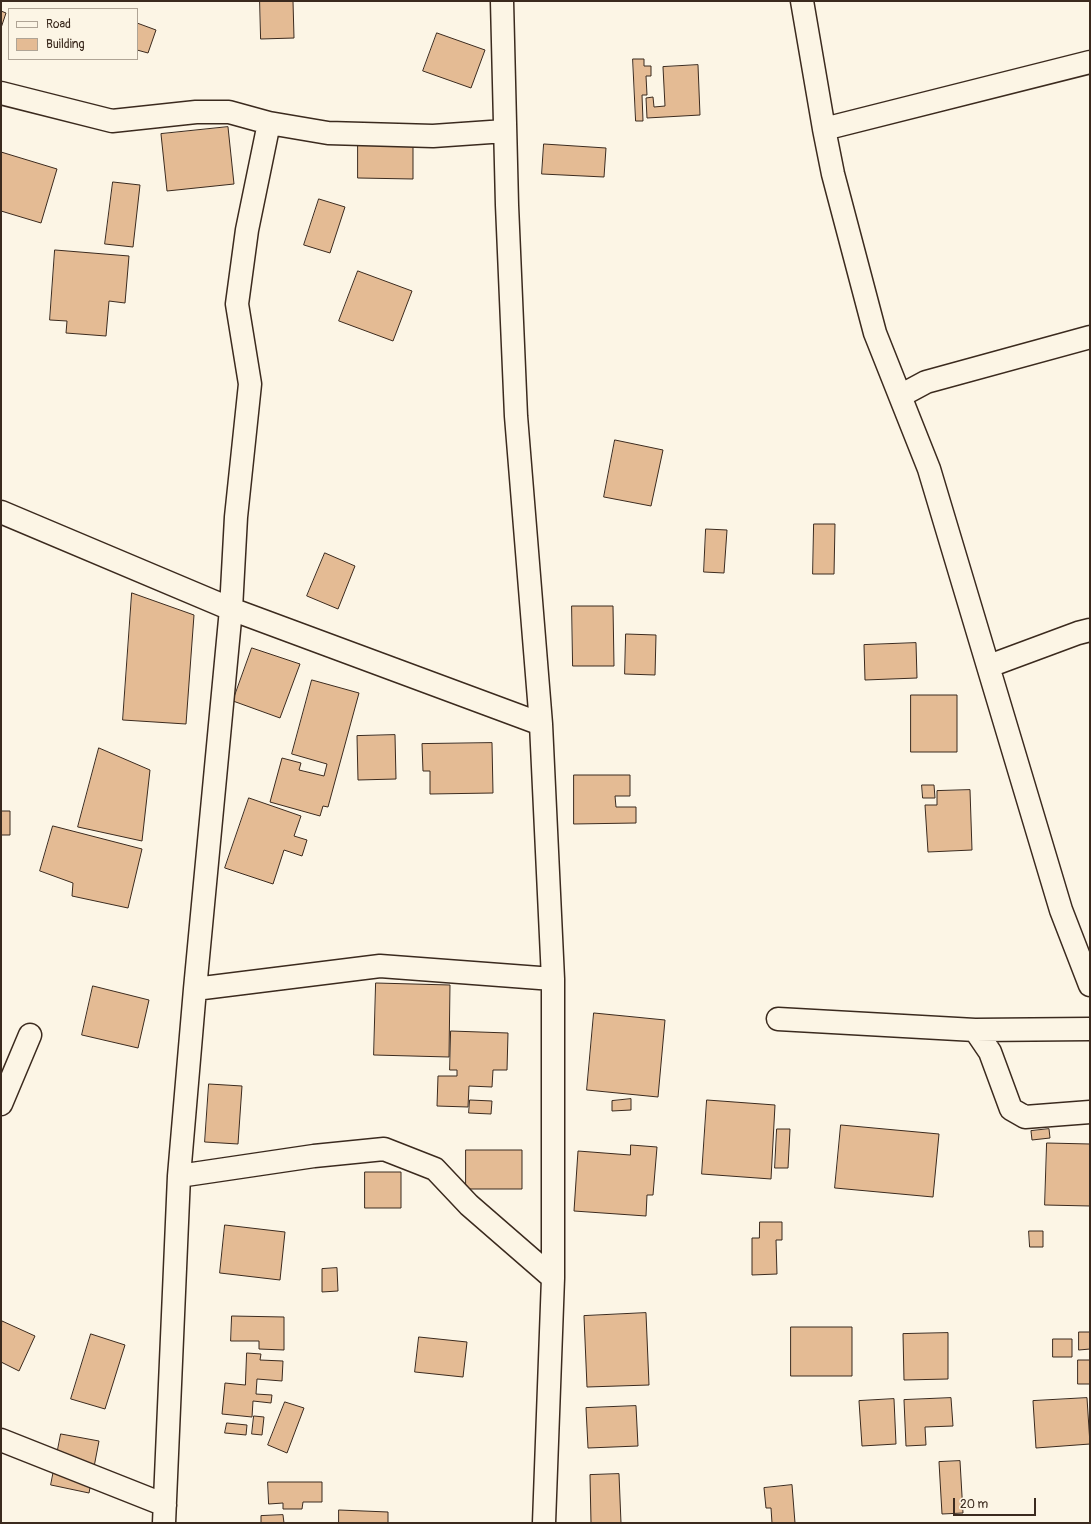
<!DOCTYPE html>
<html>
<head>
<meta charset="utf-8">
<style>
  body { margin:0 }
  #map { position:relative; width:1091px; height:1524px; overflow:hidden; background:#fcf5e5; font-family:Pangolin,sans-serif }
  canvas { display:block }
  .frame { position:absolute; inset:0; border:2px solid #3b2a1e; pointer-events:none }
  .legend { position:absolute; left:8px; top:8px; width:130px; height:52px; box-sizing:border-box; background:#fcf5e5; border:1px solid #afa495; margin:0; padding:5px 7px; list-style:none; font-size:12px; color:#3b2a1e }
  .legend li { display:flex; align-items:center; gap:8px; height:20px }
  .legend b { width:20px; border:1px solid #afa495 }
  .scale { position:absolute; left:953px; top:1498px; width:83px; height:18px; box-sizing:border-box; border:2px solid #3b2a1e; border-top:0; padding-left:5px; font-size:12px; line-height:14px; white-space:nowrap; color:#3b2a1e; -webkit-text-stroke:3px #fcf5e5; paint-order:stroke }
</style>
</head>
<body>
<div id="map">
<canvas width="1091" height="1524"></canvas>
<div class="frame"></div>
<ul class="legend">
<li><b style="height:5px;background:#fcf5e5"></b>Road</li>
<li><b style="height:11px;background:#e4bb94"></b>Building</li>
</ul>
<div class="scale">20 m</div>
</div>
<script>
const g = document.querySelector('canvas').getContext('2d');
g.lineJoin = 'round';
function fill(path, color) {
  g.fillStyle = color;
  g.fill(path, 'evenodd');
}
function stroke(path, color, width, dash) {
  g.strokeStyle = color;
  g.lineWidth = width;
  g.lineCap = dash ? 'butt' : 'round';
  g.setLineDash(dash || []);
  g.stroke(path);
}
const building = new Path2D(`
  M260,1H293L294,38L261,39Z
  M1,11L6,13L1,28Z
  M137,23L156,30L148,53L137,50Z
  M437,33L485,50L471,88L423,71Z
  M633,59H644V66H651V76H646L647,95H642L643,121H636Z
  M698,65L700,115L647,118L646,98L653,97L654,107L665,106L663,67Z
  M228,127L234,184L167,191L161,134Z
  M358,144H413V179L358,178Z
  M544,144L606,148L604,177L542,174Z
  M1,152L57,169L41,223L1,211Z
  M113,182L140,185L133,247L105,244Z
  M319,199L345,207L330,253L304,245Z
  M55,250L129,256L125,303L109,301L106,336L66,333L67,321L50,320Z
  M358,271L412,291L393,341L339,321Z
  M615,440L663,450L651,506L604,497Z
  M814,524H835L834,574H813Z
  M706,529L727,530L724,573L704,572Z
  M325,553L355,566L338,609L307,596Z
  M132,593L194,615L186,724L123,720Z
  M572,606H613L614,666H573Z
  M626,634L656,635L655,675L625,674Z
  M916,643L917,678L865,680L864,645Z
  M252,648L300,664L280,718L233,701Z
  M312,680L359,693L328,807L323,806L320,816L270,802L282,758L301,763L299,770L324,776L327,764L292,754Z
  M911,695H957V752H911Z
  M395,735L396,779L358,780L357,736Z
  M492,743L493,793L430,794V771H423L422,744Z
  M99,748L150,770L142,841L78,827Z
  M574,775H630V796H615L616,807H636V823L574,824Z
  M922,785H934L935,798H923Z
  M970,790L972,850L928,852L925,805H937V791Z
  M249,798L301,816L294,836L307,840L302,856L284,850L273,884L225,868Z
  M1,811H10V835H1Z
  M53,826L142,849L128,908L72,896L73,883L40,871Z
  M376,983L450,985L449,1057L374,1055Z
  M93,986L149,1000L138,1048L82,1035Z
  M594,1013L665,1020L658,1097L587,1090Z
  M451,1031L508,1033L507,1070H493L492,1087L469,1086L468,1107L437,1106L438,1076H457V1070H450Z
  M209,1084L242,1086L238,1144L205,1142Z
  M631,1099V1110L612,1111V1101Z
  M470,1100L492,1101L491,1114L469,1113Z
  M707,1100L775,1105L771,1179L702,1174Z
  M841,1125L939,1134L933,1197L835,1188Z
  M777,1129H790L788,1168H775Z
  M1049,1129L1050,1138L1032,1140L1031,1131Z
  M1047,1143L1090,1144V1206L1045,1205Z
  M631,1145L657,1147L653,1195H647L646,1216L574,1211L578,1151L630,1155Z
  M466,1150H522V1189H466Z
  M365,1172H401V1208H365Z
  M760,1222H782V1240H776L777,1274L752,1275V1238H759Z
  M225,1225L285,1232L280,1280L220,1273Z
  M1029,1231H1043V1247H1030Z
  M337,1268L338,1291L322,1292V1269Z
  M646,1313L649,1385L587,1387L584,1316Z
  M232,1316L284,1317V1350L259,1349V1341H231Z
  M2,1321L35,1336L19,1371L1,1362Z
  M791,1327H852V1376H791Z
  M1079,1332H1090V1349L1079,1350Z
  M948,1333V1379L904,1380L903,1334Z
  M91,1334L125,1345L105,1409L71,1399Z
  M419,1337L467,1342L463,1377L415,1372Z
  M1053,1339H1072V1357H1053Z
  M247,1353L261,1354L260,1360L283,1361L282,1381L257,1379L256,1394L272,1395L271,1403L253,1401L252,1417L222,1414L225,1383L245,1385Z
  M1078,1360H1090V1384H1078Z
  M951,1398L953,1426L925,1427L926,1445L906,1446L904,1400Z
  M1087,1398L1090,1444L1036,1448L1033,1401Z
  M894,1399L896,1444L862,1446L859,1401Z
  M285,1402L304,1408L287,1453L268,1445Z
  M636,1406L638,1446L588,1448L586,1408Z
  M254,1416L264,1417L262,1435L252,1434Z
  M227,1423L247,1425L246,1435L225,1433Z
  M61,1434L99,1441L89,1493L51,1485Z
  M960,1461L963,1513L942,1514L939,1462Z
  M619,1474L621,1523H591L590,1475Z
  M268,1482H322V1502H303L302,1509H283V1503L269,1504Z
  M792,1485L795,1523H772L771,1508H766L764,1488Z
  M339,1510L388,1512V1523H339Z
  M283,1515L284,1523H261V1516Z`);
fill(building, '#e4bb94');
stroke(building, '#3b2a1e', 1);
const minor = new Path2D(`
  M502,1L507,205L516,416L541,724L553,979V1278L544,1523
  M802,1L824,129L833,174L875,333L929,469L1061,910L1090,985
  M1,93L112,121L196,112H229L269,123L328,133L433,136L505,131
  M824,129L1090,62
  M900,396L926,382L1090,337
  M1,512L231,609L541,724
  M989,666L1078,633L1090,630
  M195,989L380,966L553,979
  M778,1019L975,1030L1090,1029
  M975,1030L990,1052L1011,1109L1025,1117L1090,1112
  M1,1104L30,1035
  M179,1176L314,1156L384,1149L435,1169L469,1205L553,1278
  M1,1440L165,1505
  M164,1523L179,1176L195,989L231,609L236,517L250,384L237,304L247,230L269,123`);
stroke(minor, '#3b2a1e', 25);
stroke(minor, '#fcf5e5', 22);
</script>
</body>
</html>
